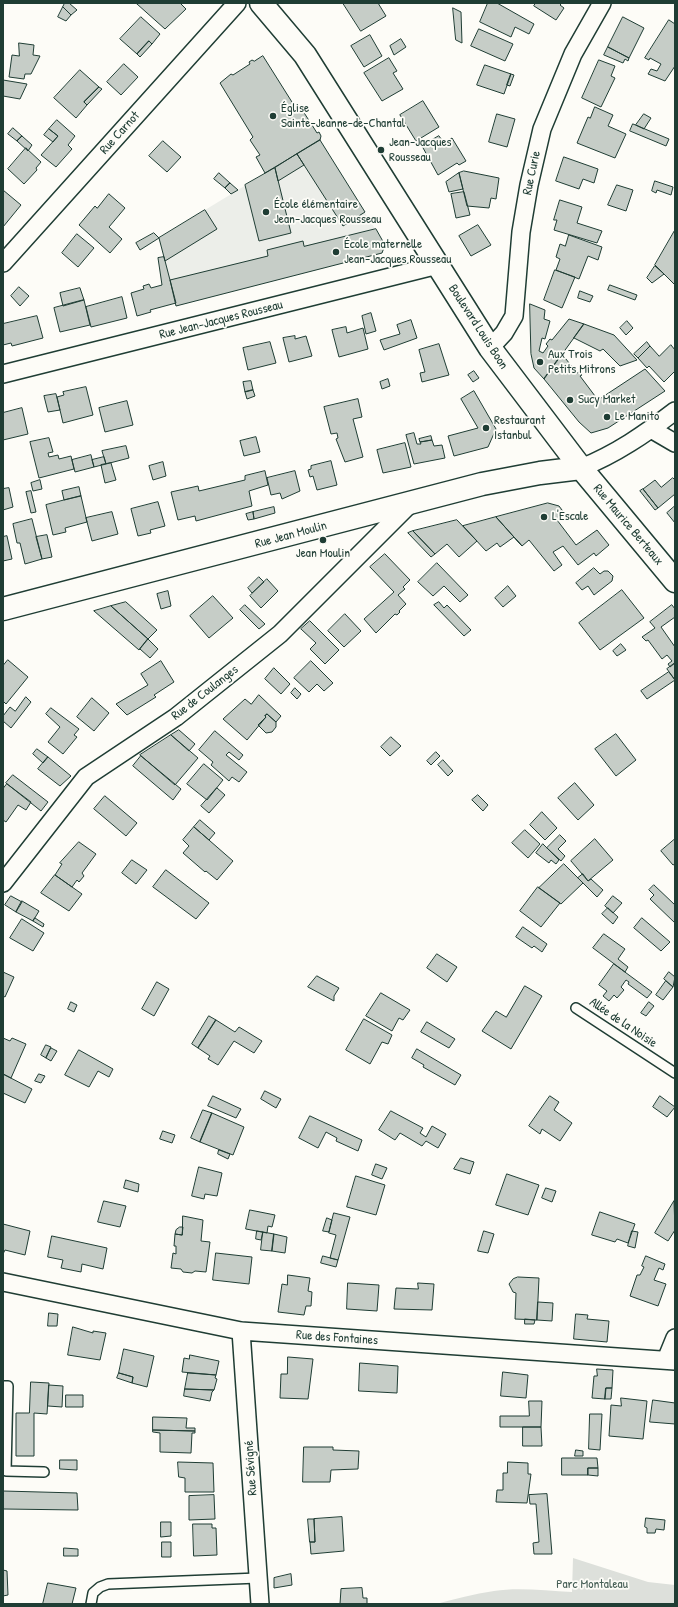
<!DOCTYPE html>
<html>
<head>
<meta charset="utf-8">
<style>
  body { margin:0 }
  #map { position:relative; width:678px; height:1607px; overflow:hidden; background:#fdfcf7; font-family:"Patrick Hand",sans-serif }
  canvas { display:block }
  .frame { position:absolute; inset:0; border:4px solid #1f3d34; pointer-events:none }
</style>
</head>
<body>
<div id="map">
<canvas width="678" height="1607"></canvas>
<div class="frame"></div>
</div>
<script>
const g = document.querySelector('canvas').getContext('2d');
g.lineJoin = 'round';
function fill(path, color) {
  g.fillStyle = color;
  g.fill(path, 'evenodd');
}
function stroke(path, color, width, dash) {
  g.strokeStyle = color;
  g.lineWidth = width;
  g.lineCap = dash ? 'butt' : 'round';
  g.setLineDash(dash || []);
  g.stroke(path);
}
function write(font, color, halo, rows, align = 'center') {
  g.font = font + ' "Patrick Hand",sans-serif';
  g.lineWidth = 3.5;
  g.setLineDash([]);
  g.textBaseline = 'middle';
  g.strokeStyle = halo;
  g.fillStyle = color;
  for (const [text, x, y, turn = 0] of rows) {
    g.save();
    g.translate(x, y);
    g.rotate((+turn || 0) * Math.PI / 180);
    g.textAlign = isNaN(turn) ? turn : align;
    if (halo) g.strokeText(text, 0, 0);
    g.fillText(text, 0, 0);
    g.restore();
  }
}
fill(new Path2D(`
  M320,140L385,245L382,253L176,306L159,238Z`), '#eceee9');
fill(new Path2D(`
  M573,1558L648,1582L675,1585V1604H436C455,1599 474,1594 494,1591C519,1587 546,1591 572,1592Z`), '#dde0db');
const building = new Path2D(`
  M65,3H69L77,10L71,15L63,7Z
  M138,3H180L186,9L165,29L137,4Z
  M343,3H378L386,16L361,31Z
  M488,3H497L534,24L529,34L515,27L511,37L480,22Z
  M536,3H562L560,5L564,8L556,20L534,6Z
  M63,7L71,15L66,21L58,17Z
  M453,8L461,12L462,43L456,40Z
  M141,17L160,34L152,44L149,41L137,54L120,39Z
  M623,17L644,28L629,58L608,47Z
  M669,20L675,24V66L665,81L648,74L651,69L657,71L661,64L650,58L649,60L645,58Z
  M479,29L513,44L505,61L471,46Z
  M370,35L382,56L364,67L351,46Z
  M401,39L406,47L394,55L390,46Z
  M149,41L152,44L140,57L137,54Z
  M19,43L34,45L33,55L40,56L31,74H25L24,79L9,77L12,55L19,56Z
  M608,47L629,58L628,61L625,59L623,63L604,55Z
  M263,56L297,110L301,108L310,122L314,124L312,125L317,133L319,132L321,136L320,140L265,173L256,157L260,155L250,140L253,137L220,83L231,74L233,75L250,64L249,62L252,60L254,61Z
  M389,58L397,71L393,73L403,89L382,101L364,73Z
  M599,60L615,66L611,76L615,78L601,107L582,98Z
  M124,64L138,77L121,95L107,82Z
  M485,65L511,74L504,94L477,85Z
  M80,70L99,87L84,102L87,105L76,118L54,98Z
  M511,74L514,75L510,86L507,85Z
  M3,80L27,84L20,99L3,96Z
  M99,87L102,89L87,105L84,102Z
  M423,101L439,127L416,141L400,115Z
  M595,107L613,115L608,126L626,134L615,158L577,143L588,117L590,118Z
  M497,114L515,119L507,147L489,142Z
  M644,114L651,118L644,129L636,125Z
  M57,120L75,136L68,145L72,149L56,167L41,155L58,136L49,129Z
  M633,124L669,139L666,146L630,131Z
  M13,128L22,136L17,141L8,134Z
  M49,129L58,136L53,142L44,135Z
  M22,136L32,145L28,151L17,141Z
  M439,136L444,143L452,138L466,161L459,165L457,163L438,175L422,146Z
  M320,140L365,212L343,226L297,154Z
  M163,141L181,157L167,172L149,156Z
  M26,148L41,162L36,168L37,170L24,184L8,169Z
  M297,154L304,165L278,181L275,168Z
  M564,157L598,169L594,183L583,179L579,189L556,181Z
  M275,168L291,233L259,241L245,185Z
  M464,171L499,178L496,199L491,198L489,208L467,206L459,173Z
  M219,173L230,183L225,188L214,179Z
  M459,173L463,189L449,192L446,182Z
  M655,181L673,187L671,195L657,190L656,193L652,191Z
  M230,183L238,190L231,194L225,188Z
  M617,185L633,190L626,211L608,205Z
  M3,190L21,205L3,227Z
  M464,192L470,215L456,218L451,194Z
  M109,194L125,208L109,227L122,239L110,253L79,225L95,206L97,208Z
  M560,200L582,207L577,223L602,231L597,243L554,230L557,220H554Z
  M205,210L217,229L165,261L159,238Z
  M478,225L491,245L471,256L459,236Z
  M376,229L385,245L382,253L176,306L170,280L268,256L267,250L303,241L304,246Z
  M675,230V285L655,265Z
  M154,233L159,238L140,250L136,243Z
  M77,234L94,248L78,267L62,253Z
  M569,235L602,247L598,260L588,256L579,279L556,270L560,259L556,257L560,244L565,246Z
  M164,257L176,303L150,310L151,312L137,316L131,293L144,289L143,286L149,284L151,288L162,285L158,258Z
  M655,266L664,274L652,283L647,278Z
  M555,270L575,277L562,308L544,300Z
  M610,285L637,295L635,300L608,290Z
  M19,287L29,296L20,306L11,296Z
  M80,288L84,300L63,306L60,293Z
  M580,291L593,296L590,302L578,298Z
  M122,297L127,318L91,327L86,307Z
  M84,300L90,325L60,332L54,308Z
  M530,304L545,310L544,319L550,321L545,339L542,338L539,351L543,353L548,346L546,344L550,339L552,340L569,319L584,324L544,379L534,368L531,354Z
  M371,313L376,331L366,334L362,316Z
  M37,316L43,338L12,346L11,343L3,345V324Z
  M411,320L417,338L384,350L380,340L400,334L397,325Z
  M627,321L633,328L626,335L620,328Z
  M584,324L614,335L637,360L620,366L603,349L600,351L574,338Z
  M346,327L347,333L363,328L368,349L339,357L332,330Z
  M295,336V339L306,336L312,356L289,362L283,338Z
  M270,342L276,363L248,370L243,348Z
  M647,342L650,346L638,358L634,354Z
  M439,344L449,375L422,382L420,373L425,372L419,350Z
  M671,345L675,350V371L664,382L649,366L647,368L638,358L650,346L659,356Z
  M562,354L577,373L579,372L582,375L580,376L598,400L645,369L665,391L608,428L591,433L579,422L544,379Z
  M474,371L479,378L473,382L468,375Z
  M388,379L390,386L382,389L380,382Z
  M251,381L253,390L245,392L243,382Z
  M86,387L93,415L63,423L57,397L64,395L63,392Z
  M253,390L255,396L247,399L245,392Z
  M474,391L496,429L488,447L454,456L448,436L478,428L461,399Z
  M56,394L60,410L48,412L44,396Z
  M358,399L362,417L353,419L363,457L345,462L336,439L338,438L337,433L331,434L324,407Z
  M127,401L133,425L105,432L99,408Z
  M22,408L28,434L3,440V413Z
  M414,433L417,444H421L420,442L432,440L434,446L442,445L445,458L414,464L406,435Z
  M431,436L432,440L420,442L419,439Z
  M256,437L260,452L244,456L240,441Z
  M49,438L53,452L48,453L49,457L58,455L59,459L71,456L74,469L39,478L30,442Z
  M405,443L411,467L383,473L377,450Z
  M126,446L129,458L106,464L102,451Z
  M91,455L94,467L75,472L72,460Z
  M104,457L106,464L94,467L92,460Z
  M331,461L337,485L317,490L313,476L310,477L308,470L311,469V466Z
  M163,462L166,476L153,480L149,466Z
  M111,463L116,480L105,483L101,465Z
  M265,471L268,485L249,491L252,506L196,521L195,516L178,520L171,492L198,486L199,491L245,480V476Z
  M295,471L300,491L282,499L280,493L271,495L267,478Z
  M673,478L675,480V494L658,508L643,489L655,480L661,487Z
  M40,480L42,489L33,491L31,483Z
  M79,487L81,496L64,500L62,491Z
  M9,488L13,507L3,510V489Z
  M643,489L658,508L655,510L640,491Z
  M31,491L36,512L31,513L26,492Z
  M81,496L87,522L65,528L66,532L53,535L46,505Z
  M158,502L165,526L150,530L151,533L138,536L131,509Z
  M548,503L559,506L565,514L557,520L576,545L597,530L609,545L596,556L594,553L578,565L563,546L553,552L562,565L554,571L529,540L522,546L496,517Z
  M675,506V523L667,513Z
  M274,507L275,513L254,519L253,512Z
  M112,512L118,534L92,541L86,518Z
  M253,512L254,519L248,520L246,514Z
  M496,517L522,546L514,537L500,547L497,543L486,551L463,526Z
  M32,519L42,559L25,564L20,543H17L13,524Z
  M457,520L477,541L459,557L447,544L435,554L413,531Z
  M413,531L435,554L431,557L408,533Z
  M47,535L52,557L42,559L36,537Z
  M7,536L12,559L3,561V537Z
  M385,554L410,580L403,587L405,589L398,595L406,604L399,611L400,612L397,615L395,614L376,633L364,619L394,592L370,567Z
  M437,563L468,595L460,602L444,586L433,596L418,582Z
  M594,568L600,574L604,571H608L613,576L612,581L594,595L588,586L582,590L576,583Z
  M259,577L264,582L252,593L248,588Z
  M267,579L278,591L261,608L250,596Z
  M508,586L516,596L503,607L495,598Z
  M622,590L644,618L600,650L579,623Z
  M168,591L171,606L161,609L157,594Z
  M213,596L233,618L209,638L190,616Z
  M126,602L157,630L148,639L111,606Z
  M439,602L444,608L447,605L471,630L464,636L434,605Z
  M245,605L265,624L259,629L240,610Z
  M672,605L675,609V617L661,627L675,647V663L670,667L668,664L672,661L667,655L662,659L648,640L646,641L642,637L655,628L650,622Z
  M111,606L148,639L139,650L94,611Z
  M345,614L361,631L344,647L328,631Z
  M310,621L339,650L325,664L310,649L316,643L301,629Z
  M148,639L158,649L150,658L140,649Z
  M621,644L626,650L617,656L613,651Z
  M8,660L28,677L6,704L3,701V666Z
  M161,661L174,682L154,695L156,697L127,715L116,704L148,685L141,674Z
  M311,661L333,683L324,691L317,684L309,692L294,678Z
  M675,663V680L667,669Z
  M274,668L290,684L281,694L265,679Z
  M669,672L675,680L647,699L641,691Z
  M295,688L301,694L297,699L291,693Z
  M259,695L281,716L276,722L267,714L265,716L266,717L247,740L223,719L245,699L251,704Z
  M26,697L31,702L11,728L3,721V716L10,707L15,711Z
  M92,698L109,713L94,731L77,717Z
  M51,708L79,729L74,735L77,737L63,754L48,742L60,727L46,714Z
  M267,714L276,722V727L272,732L266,733L258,725L266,717L265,716Z
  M179,730L195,744L189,751L171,735Z
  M215,731L243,755L239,760L229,752L226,755L247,772L239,782L232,777L229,781L211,765L213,762L199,750Z
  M616,734L636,760L616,776L595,749Z
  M171,735L198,758L175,785L140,755Z
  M391,737L401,746L390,756L381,747Z
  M37,749L48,757L43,763L33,754Z
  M436,752L440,756L431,765L427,761Z
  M141,756L181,789L173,800L133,766Z
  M48,757L71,776L60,786L38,769Z
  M443,760L453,771L448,776L438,765Z
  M204,764L223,780L207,800L187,784Z
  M13,775L48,802L41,811L6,783Z
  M575,783L594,805L578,820L558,798Z
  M7,784L31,802L26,810L18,805L6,822L3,820V789Z
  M217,788L225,795L209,813L201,806Z
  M478,795L488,805L483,811L472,800Z
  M105,796L137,823L126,836L94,809Z
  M542,812L557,828L545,840L530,825Z
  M200,820L215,833L209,840L194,827Z
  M194,827L233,861L217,880L206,871L205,872L183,853L189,846L183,840Z
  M525,830L540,844L528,858L512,843Z
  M560,835L566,841L558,849L565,856L561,861L547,848Z
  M595,839L613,860L588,881L571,861Z
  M675,839V864L673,865L661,851Z
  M79,842L96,854L82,873L84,876L79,882L77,880L72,887L55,875L62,864L60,863Z
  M543,844L559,860L556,864L551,860L549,863L536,853Z
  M132,860L147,870L136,884L122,873Z
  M564,864L583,883L561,904L539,888Z
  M166,870L209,903L196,919L153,887Z
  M583,874L588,881L591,879L603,890L597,897L578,878Z
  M55,875L82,894L69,911L41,893Z
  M654,885L675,905V923L650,899L654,895L649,890Z
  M538,887L560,903L541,927L520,911Z
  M11,896L22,902L16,912L5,905Z
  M613,896L622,903L613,913L605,906Z
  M22,901L39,911L33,921L16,912Z
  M608,908L618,917L613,924L602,914Z
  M35,918L44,924L43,927L33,921Z
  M642,918L670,942L661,951L634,928Z
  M22,919L44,933L33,951L10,938Z
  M523,927L547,944L542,952L534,946L532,948L516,937Z
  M604,934L625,949L618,959L628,967L625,972L593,948Z
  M437,954L457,967L447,982L427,968Z
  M614,964L652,992L647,998L628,984L629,982L626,980L621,987L624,990L617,998L614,995L609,1001L603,996L607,991L599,985Z
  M3,972L14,977L5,997L3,996Z
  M669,972L675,977L673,987L664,979Z
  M317,976L339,988L334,996V1001L308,987Z
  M666,981L673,987L663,1000L656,995Z
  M157,982L169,989L154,1016L142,1009Z
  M525,986L542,996L511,1049L482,1031L496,1011L506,1017Z
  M381,993L410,1010L403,1020L399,1018L392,1031L366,1016Z
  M71,1002L77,1005L74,1012L68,1009Z
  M649,1002L654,1006L646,1016L641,1013Z
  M209,1016L216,1020L198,1048L192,1044Z
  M364,1019L392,1035L388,1044L382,1042L370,1064L346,1050Z
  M216,1020L235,1032L239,1027L262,1041L254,1053L234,1041L218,1065L208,1059L210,1056L198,1048Z
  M427,1022L455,1039L449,1048L421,1032Z
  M3,1038L10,1041L12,1038L26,1044L11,1078L3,1074Z
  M46,1045L51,1047L46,1058L41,1055Z
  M51,1048L57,1051L51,1061L46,1058Z
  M417,1049L461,1075L455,1085L423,1067L424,1065L412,1058Z
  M79,1050L113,1069L109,1077L98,1071L89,1087L65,1075Z
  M3,1074L32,1089L25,1103L3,1093Z
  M39,1074L45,1076L41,1083L35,1081Z
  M265,1091L281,1099L276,1108L261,1099Z
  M213,1096L241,1109L236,1118L208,1106Z
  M550,1096L559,1102L554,1110L572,1123L560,1141L542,1129L540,1134L529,1126Z
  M660,1096L675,1107L667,1117L653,1107Z
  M203,1110L212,1113L200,1142L191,1138Z
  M391,1111L423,1128L420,1133L426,1137L432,1126L446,1134L438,1148L426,1141L422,1146L400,1133L395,1140L379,1130Z
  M212,1113L244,1127L233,1155L200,1142Z
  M310,1116L362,1140L358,1151L336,1141L337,1138L326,1132L318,1148L299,1138Z
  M163,1131L175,1135L172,1143L160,1139Z
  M219,1150L230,1154L228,1159L218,1154Z
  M461,1158L474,1162L470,1174L454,1169Z
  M376,1164L387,1168L382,1179L372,1175Z
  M199,1167L222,1173L217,1196L205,1194L204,1199L192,1196Z
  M507,1174L539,1185L528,1215L496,1205Z
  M356,1176L385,1185L376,1215L347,1207Z
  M126,1180L139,1184L138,1192L124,1188Z
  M546,1188L556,1191L552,1202L542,1198Z
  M104,1201L126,1206L120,1227L98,1222Z
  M674,1201L675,1230L668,1241L655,1233Z
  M250,1210L275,1215L272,1227L268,1226L267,1233L246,1229Z
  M600,1212L635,1224L628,1243L617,1239L615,1242L592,1235Z
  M334,1213L350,1217L338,1260L330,1258L336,1235L329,1233Z
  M183,1216L203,1220L201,1241L210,1242L206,1272L195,1271L192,1273L183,1272L181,1269L171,1268L173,1253L176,1254V1246H174L175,1234L182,1235Z
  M327,1218L332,1220L329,1232L323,1231Z
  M3,1224L30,1231L25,1255L5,1250L3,1254Z
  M180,1227H183L182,1235L175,1234L176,1230Z
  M257,1231L263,1232L261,1240L256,1239Z
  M484,1231L494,1234L488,1253L478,1251Z
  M632,1231L638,1232L635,1248L628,1246Z
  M263,1232L274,1234L272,1251L261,1250Z
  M274,1234L287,1237L285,1253L272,1251Z
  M52,1236L107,1248L103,1269L82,1264L81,1272L61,1268L63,1260L48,1257Z
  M216,1253L252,1257L249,1284L213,1280Z
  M323,1256L338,1260L336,1267L321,1263Z
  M646,1256L665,1264L663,1270L659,1268L654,1280L666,1284L658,1306L630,1296L637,1275H640L644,1267L642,1266Z
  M288,1275L310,1278L308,1291L312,1292L311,1306H306L304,1315L278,1312L282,1284L287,1285Z
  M518,1277L539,1278L537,1320L515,1319L516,1293L513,1292L509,1284L513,1279Z
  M348,1283L379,1285L377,1311L347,1309Z
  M418,1283L434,1284L432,1310L394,1309L396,1288L418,1289Z
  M538,1302L553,1303L552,1321L537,1320Z
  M49,1313L58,1314L57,1326H48Z
  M576,1314L588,1315L587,1319L609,1321L607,1342L574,1339Z
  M525,1319L535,1320L534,1324H525Z
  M73,1327L93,1333V1331L106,1333L100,1360L68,1355Z
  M124,1349L154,1356L147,1387L132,1383L133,1377L119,1373Z
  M190,1355L219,1361L216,1375L182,1372L184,1358L189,1359Z
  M288,1357L313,1359L308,1399L280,1398L281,1374H287Z
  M360,1363L398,1366L397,1393L359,1391Z
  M597,1369L613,1370L612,1388H606L605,1399L592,1398L594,1376H597Z
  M503,1372L528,1375L526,1398L501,1396Z
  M119,1373L133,1377L132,1383L117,1378Z
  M188,1373L216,1375L215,1378L217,1379L214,1390L185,1389Z
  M31,1382L49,1383L47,1414L34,1413V1456H16V1413H29Z
  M49,1385L63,1386L62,1407L48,1406Z
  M606,1388H612L611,1399H605Z
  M185,1389L214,1390L212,1392L210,1401L184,1396Z
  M66,1395H83V1407H66Z
  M621,1398L647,1401L643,1439L609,1436L611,1405L621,1406Z
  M653,1400L675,1403V1424L650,1422Z
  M529,1401H542L541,1427H500V1416H529Z
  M590,1414H602L600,1450L589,1449Z
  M153,1417L187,1418L186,1428H195V1431L153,1430Z
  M523,1427H541L542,1446H523Z
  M153,1430L195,1431V1433H192L191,1453L160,1452V1433L153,1432Z
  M304,1447H333V1450L359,1451L358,1469L331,1470L330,1482H303Z
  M576,1450L583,1451V1456H575Z
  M562,1458H597L598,1468H588V1475H562Z
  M60,1460H77V1470L60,1469Z
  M178,1462L213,1463L214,1492H185V1478L179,1477Z
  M508,1462L528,1463V1474H531L527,1503L496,1502L497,1490H503V1473H507Z
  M588,1468H598V1476L588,1475Z
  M3,1491L77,1493L78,1510L3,1509Z
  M547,1494L552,1554H534L533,1543L539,1542L536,1504H530L529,1495Z
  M214,1495L215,1519L189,1520V1496Z
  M342,1517L344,1551L311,1554L310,1542H315L314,1519Z
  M646,1518L665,1520L664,1530L656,1529L655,1533H647V1528L645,1527Z
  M308,1519H314L315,1542H310Z
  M161,1522H171V1536L161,1537Z
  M193,1524H212V1528H216L217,1555L194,1556Z
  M162,1542H171V1557H162Z
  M64,1548L78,1549V1556H64Z
  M3,1570L7,1571L8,1595L3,1596Z
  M291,1574L292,1585L274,1588V1578Z
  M48,1583L76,1588L72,1604H43Z
  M362,1588L363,1598H367V1604H340L341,1589Z`);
fill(building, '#c6cdc7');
stroke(building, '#1f3d34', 1);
const service = new Path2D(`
  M576,1008L675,1073
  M3,1386H8L6,1471L44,1472
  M91,1604L93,1593L100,1587L108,1584L258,1578`);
const minor = new Path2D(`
  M3,263L237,3
  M490,348L504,333L514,316L521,232L529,185L542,129L573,54L602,3
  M3,374L438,265
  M651,429L675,443
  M581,468C616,454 645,434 675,411
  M3,883L86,777L176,717L280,634L411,503
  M3,1282L241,1331L675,1361
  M241,1331L260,1604
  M666,1360L675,1338`);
const tertiary = new Path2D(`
  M261,3L305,55L490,348L581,468L675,581
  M3,609L482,484L540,473L581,468`);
stroke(service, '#1f3d34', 12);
stroke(minor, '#1f3d34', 20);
stroke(tertiary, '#1f3d34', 25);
stroke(service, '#fdfcf7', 9);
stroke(minor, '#fdfcf7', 17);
stroke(tertiary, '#fdfcf7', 22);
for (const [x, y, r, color] of [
  [273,116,4,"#1f3d34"],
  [381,150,4,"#1f3d34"],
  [266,212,4,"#1f3d34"],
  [336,252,4,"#1f3d34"],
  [540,362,4,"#1f3d34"],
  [570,400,4,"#1f3d34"],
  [607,417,4,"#1f3d34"],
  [486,428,4,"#1f3d34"],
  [544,517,4,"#1f3d34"],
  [323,540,4,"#1f3d34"]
]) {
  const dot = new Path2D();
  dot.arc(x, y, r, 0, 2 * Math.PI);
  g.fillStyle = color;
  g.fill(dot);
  stroke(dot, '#fdfcf7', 1.5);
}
write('13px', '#1f3d34', '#fdfcf7', [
  ["Église",281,109],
  ["Sainte-Jeanne-de-Chantal",281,124],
  ["Jean-Jacques",389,143],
  ["Rousseau",389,158],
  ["École élémentaire",274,205],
  ["Jean-Jacques Rousseau",274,220],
  ["École maternelle",344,245],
  ["Jean-Jacques Rousseau",344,260],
  ["Aux Trois",548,355],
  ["Petits Mitrons",548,370],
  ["Sucy Market",578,400],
  ["Le Manito",615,417],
  ["Restaurant",494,421],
  ["Istanbul",494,436],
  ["L'Escale",552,517],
  ["Jean Moulin",323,554,"center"]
], 'left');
write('13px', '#1f3d34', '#fdfcf7', [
  ["Rue Carnot",120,133,-48],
  ["Rue Curie",532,173,-78],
  ["Rue Jean-Jacques Rousseau",221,320,-14],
  ["Boulevard Louis Boon",478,327,57],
  ["Rue Maurice Berteaux",628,525,50],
  ["Rue Jean Moulin",291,535,-15],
  ["Rue de Coulanges",205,693,-38],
  ["Allée de la Noisie",623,1023,34],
  ["Rue des Fontaines",337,1338,4],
  ["Rue Sévigné",251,1468,-94]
]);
write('13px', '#455e55', '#fdfcf7', [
  ["Parc Montaleau",592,1585]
]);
</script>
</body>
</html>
